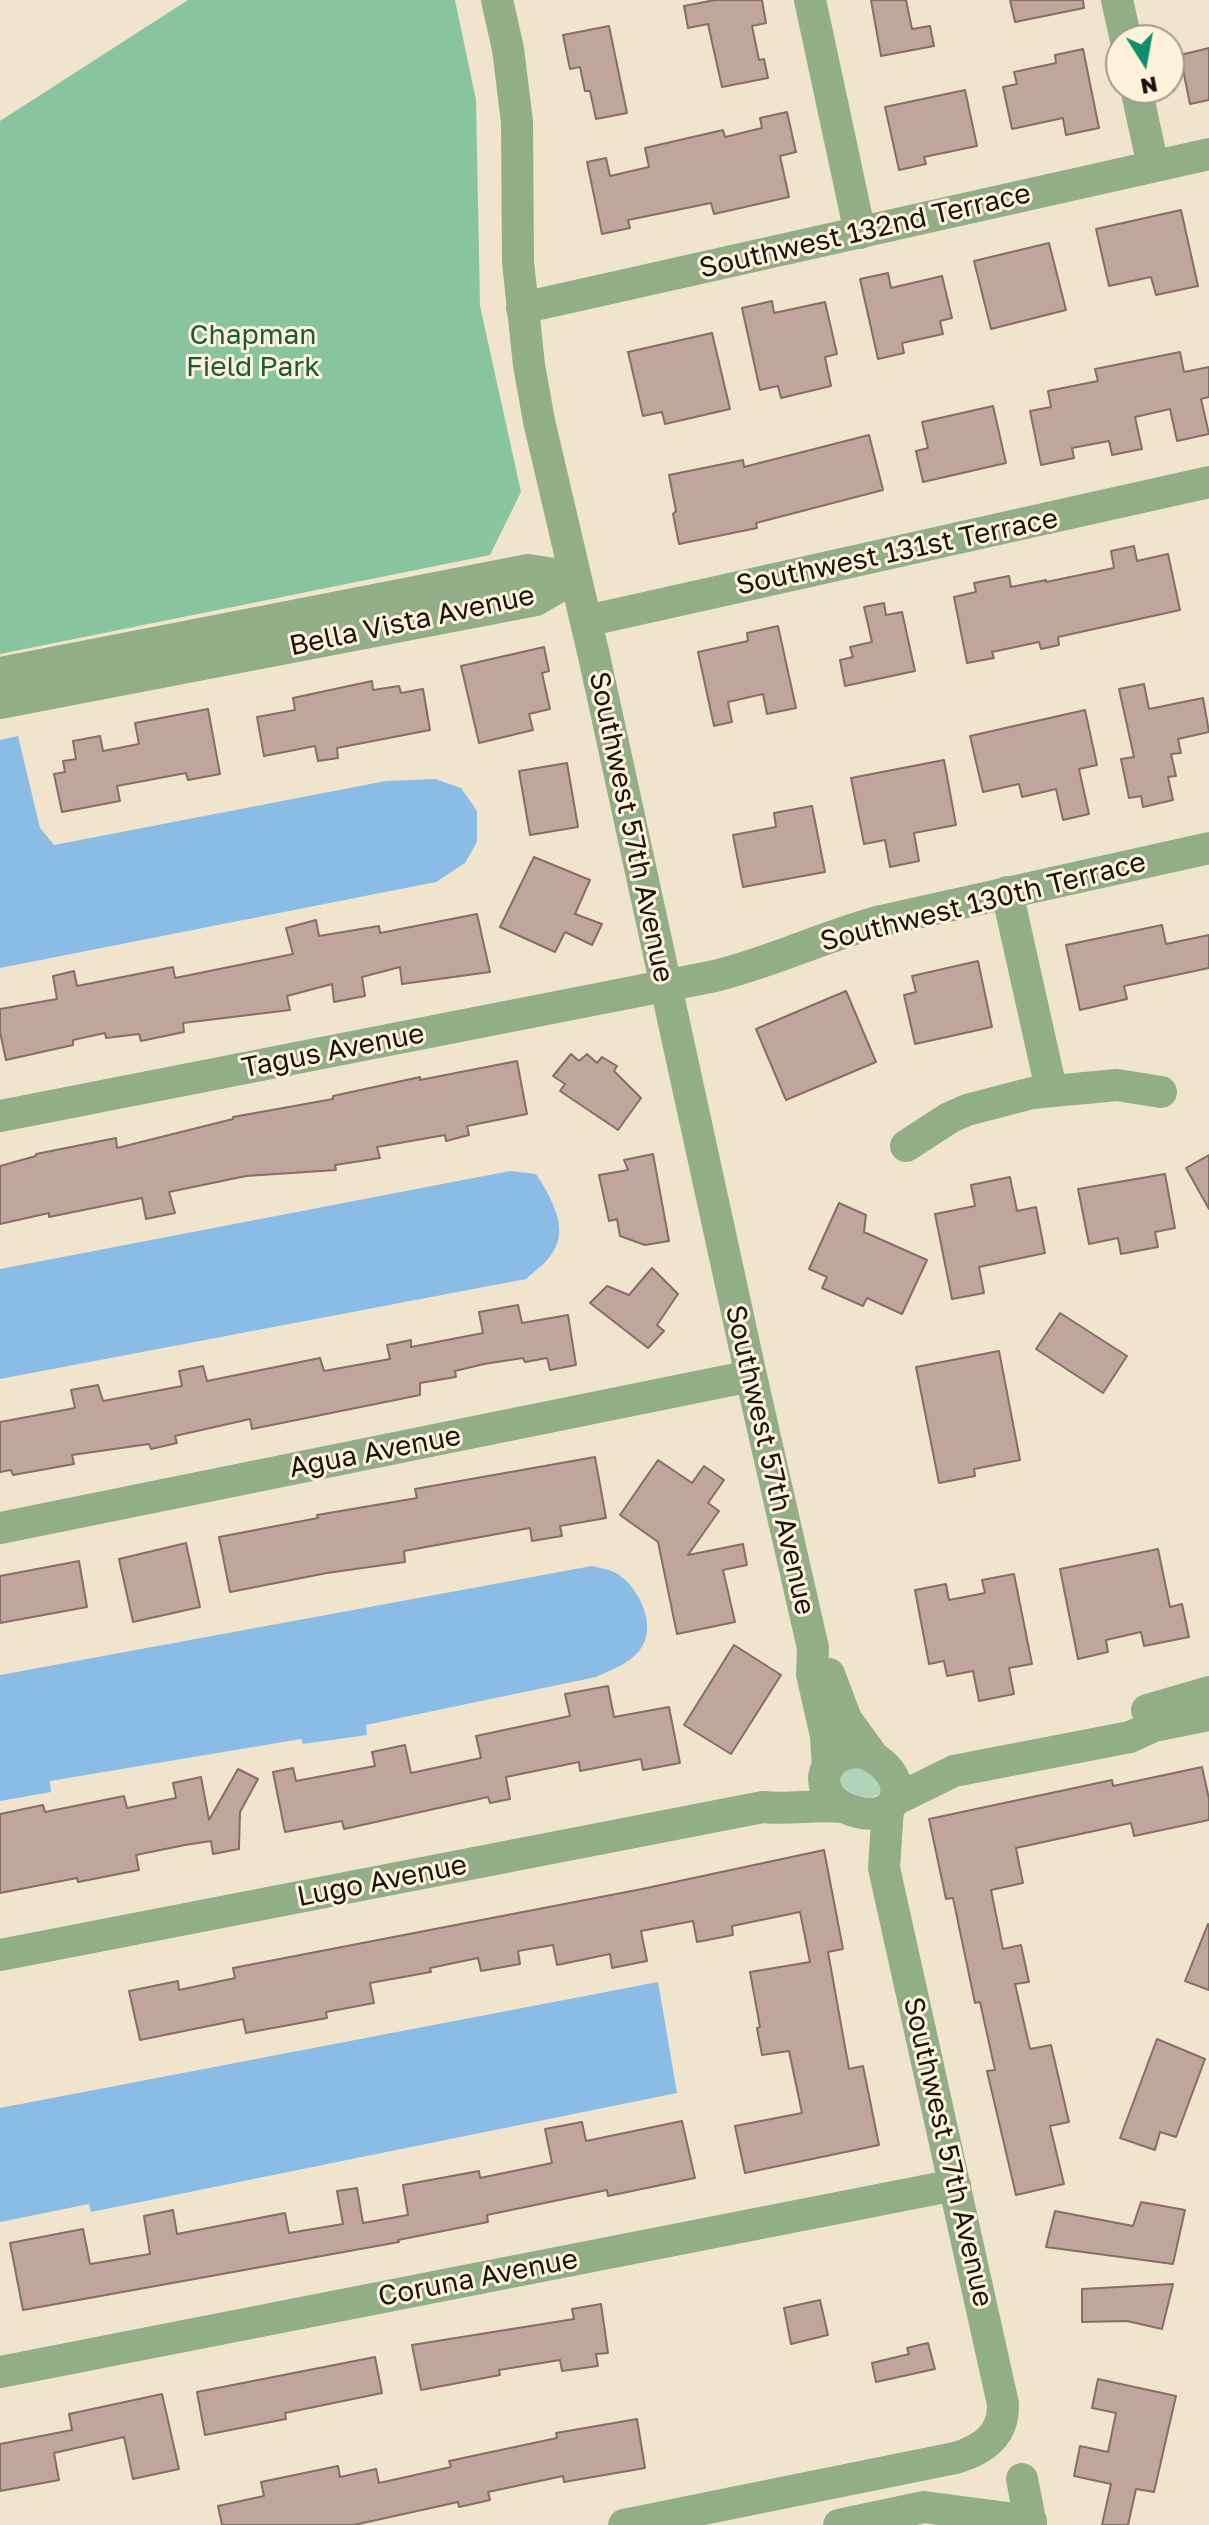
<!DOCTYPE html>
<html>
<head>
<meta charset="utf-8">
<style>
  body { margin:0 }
  #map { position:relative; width:1209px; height:2525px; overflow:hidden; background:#f1e4cd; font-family:"Golos Text",sans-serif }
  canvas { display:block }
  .north { position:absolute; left:1105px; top:24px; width:80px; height:80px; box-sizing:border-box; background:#fff1da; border:2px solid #a39988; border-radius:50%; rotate:169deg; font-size:22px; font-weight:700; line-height:32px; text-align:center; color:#1a150e }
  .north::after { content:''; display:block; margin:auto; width:28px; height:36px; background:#0d8e73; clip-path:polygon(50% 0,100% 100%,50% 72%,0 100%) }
</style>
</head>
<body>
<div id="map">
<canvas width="1209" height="2525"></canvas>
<div class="north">N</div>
</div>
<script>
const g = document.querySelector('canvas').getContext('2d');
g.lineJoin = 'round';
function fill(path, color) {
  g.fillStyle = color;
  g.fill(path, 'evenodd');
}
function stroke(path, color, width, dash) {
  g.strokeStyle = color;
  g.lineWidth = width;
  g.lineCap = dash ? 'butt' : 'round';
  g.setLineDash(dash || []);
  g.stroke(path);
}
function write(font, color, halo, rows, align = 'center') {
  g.font = font + ' "Golos Text",sans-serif';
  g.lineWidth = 6;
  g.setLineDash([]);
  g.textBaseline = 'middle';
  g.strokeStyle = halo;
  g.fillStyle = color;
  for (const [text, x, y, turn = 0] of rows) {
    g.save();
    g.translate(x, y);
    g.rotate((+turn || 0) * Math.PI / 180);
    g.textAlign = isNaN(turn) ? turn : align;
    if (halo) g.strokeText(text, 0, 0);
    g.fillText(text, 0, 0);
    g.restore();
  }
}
fill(new Path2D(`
  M855,1765L876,1774L881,1792C869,1804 851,1794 840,1784V1775Z`), '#aed5bc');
fill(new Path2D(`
  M188,0H455L476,100L480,306L521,492L490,555L0,654V121Z`), '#89c4a0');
fill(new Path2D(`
  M18,736L40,828L54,845L386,781L435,779L461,788L477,811V842L465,863L436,882L0,968V740Z
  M510,1171L536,1174C548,1192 567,1224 556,1246C550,1261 537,1269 526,1279L0,1379V1269Z
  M592,1566C599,1568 609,1569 616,1573C637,1585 656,1622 643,1645C634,1662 613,1669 596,1677L366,1725L367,1735L303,1744L301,1739L50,1781L51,1792L0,1801V1675Z
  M658,1982L677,2093L91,2212L89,2204L0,2222V2108Z`), '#8abce6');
const building = new Path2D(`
  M715,0H762L766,23L752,26L759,60L764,59L768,78L722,87L708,24L688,28L684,6Z
  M871,0H906L912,29L930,26L934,46L881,56Z
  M1010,0H1083L1084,8L1015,22Z
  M609,26L627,113L596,119L590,91H585L580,67L570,69L563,35Z
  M1209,48V100L1190,104L1180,55Z
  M1083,49L1099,128L1066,135L1063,118L1012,129L1003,87L1017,84L1014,72L1056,63L1055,55Z
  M965,90L977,146L924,157L926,164L899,170L885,107Z
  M787,112L796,152L780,156L789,197L714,214L711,203L628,220L630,228L602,234L587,162L606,158L610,176L649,167L645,148L723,130L725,137L762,128L760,118Z
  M1181,210L1198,286L1156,295L1151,277L1109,286L1096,229Z
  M1049,243L1066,310L991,329L974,261Z
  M888,273L891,288L942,276L952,318L940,321L943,334L902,343L904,353L878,359L860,279Z
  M772,301L774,313L825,302L837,354L825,357L831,386L781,398L778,386L760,390L742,308Z
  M712,333L730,409L665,424L662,412L643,416L628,352Z
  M1180,352L1184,372L1209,367V397L1201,399L1209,434L1177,441L1170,409L1135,417L1142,449L1112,455L1109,441L1072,448L1074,458L1041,465L1030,411L1051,407L1048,391L1098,381L1095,369Z
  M993,406L1006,463L923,482L916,451L928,448L922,422Z
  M869,435L883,490L756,523L757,528L679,544L673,514L676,511L669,475L743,460L744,467Z
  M1134,546L1137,561L1168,554L1180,610L1058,637L1059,645L1041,649L1039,642L992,652L994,658L967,663L954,597L976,592L974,583L1009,576L1011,587L1046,580V582L1114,568L1111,551Z
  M884,603L886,615L902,612L915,671L845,686L840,660L853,657L850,647L872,642L864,607Z
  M778,626L796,708L767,714L763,694L728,702L732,722L714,726L698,652L748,641L747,633Z
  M544,647L549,671L542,673L550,709L529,714L533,730L479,743L461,666Z
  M372,681L373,690L399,686L401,693L423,689L430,730L337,748L338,758L318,761L315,746L264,756L257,717L295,710L293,698Z
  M1144,684L1149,709L1203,698L1209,732L1178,739L1181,753L1171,754L1176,776L1168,777L1173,800L1143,807L1141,796L1129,798L1121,759L1134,757L1119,689Z
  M208,709L220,774L188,780L186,773L117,786L120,801L62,812L54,774L65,772L63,761L76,759L73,741L100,736L103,751L139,744L135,723Z
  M1085,710L1097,765L1079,769L1089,814L1063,820L1056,789L1022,797L1019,784L983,792L970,736Z
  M944,760L956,825L914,833L919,861L890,867L885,840L864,844L851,778Z
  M567,763L578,827L530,835L519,771Z
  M812,806L825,872L743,887L733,835L776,827L774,813Z
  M534,857L590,880L575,914L602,924L592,945L565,932L555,952L500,927Z
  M477,914L490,972L402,984L400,967L362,977L365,996L334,1002L332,984L287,996L290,1010L183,1023L184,1032L141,1041L139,1034L106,1038L105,1033L73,1040V1045L6,1060L0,1032V1009L57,999L53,976L74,971L77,986L173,967L175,978L293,954L286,928L316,920L319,936L379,926L380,933Z
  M1162,925L1166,944L1209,935V968L1124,986L1127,999L1080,1010L1066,945Z
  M978,961L992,1027L915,1044L904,995L916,992L912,976Z
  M846,991L876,1062L786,1100L756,1029Z
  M571,1054L579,1061L587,1054L597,1063L602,1057L617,1066L614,1071L641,1098L618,1130L560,1091L565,1084L553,1076Z
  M517,1061L527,1114L467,1126L469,1135L446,1141L445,1135L377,1147L380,1158L335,1165L336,1170L246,1176L169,1192L175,1213L146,1219L142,1198L49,1217V1213L0,1224V1166L36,1156V1154L116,1138L117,1148L233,1119V1117L333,1099V1096L420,1077V1080Z
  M653,1154L669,1241L645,1245L620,1236L617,1219L609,1221L599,1175L628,1170L624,1160Z
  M1209,1155V1209L1186,1168Z
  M1165,1174L1175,1228L1155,1232L1158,1247L1121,1254L1118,1238L1089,1244L1078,1189Z
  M1010,1177L1017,1211L1036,1207L1045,1253L979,1267L984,1293L952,1299L935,1214L975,1206L971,1185Z
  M839,1203L866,1215L864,1232L927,1260L902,1314L867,1298L863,1306L822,1288L827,1277L809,1269Z
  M652,1268L678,1294L657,1325L664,1331L648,1348L590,1303L607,1286L629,1295Z
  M518,1305L522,1323L568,1315L576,1365L550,1370L547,1358L525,1362L523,1358L484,1364L455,1371L456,1377L420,1383V1395L252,1429L250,1419L175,1436L177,1443L151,1449L149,1444L72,1455L74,1464L13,1475L11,1470L0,1472V1422L75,1408L71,1390L98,1385L103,1401L182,1386L179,1371L203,1366L207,1381L320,1358L324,1371L390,1359L387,1345L411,1340V1347L483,1333L479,1312Z
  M1060,1313L1127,1356L1103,1393L1036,1349Z
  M999,1351L1020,1460L974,1469L975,1476L939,1483L916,1367Z
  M595,1457L606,1518L560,1526L562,1536L532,1541L530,1528L404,1551L405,1562L327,1573L230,1592L219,1537L318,1518L317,1515L417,1498L415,1489Z
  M658,1460L692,1483L704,1466L724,1480L708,1503L719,1511L688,1555L743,1544L747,1565L723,1570L735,1622L677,1634L658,1542L620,1515Z
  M186,1543L200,1607L133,1622L119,1559Z
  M1158,1549L1170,1607L1182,1604L1189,1637L1144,1646L1141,1632L1106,1640L1108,1652L1078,1659L1060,1569Z
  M79,1561L87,1607L0,1623V1576Z
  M1014,1574L1032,1664L1009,1668L1014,1694L979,1701L973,1671L947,1676L944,1661L929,1664L915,1590L946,1584L949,1600L985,1593L982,1580Z
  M734,1645L781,1675L731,1754L684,1725Z
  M608,1686L614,1717L669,1707L680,1763L643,1770L641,1759L580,1771L579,1762L506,1777L510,1799L490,1803L488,1797L344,1829L342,1821L285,1832L273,1772L293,1768L296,1781L375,1766L372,1752L405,1745L411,1773L481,1758L476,1736L570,1716L565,1694Z
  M1202,1767L1209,1799V1820L1134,1836L1131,1823L1016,1848L1023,1883L991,1890L1003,1949L1021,1945L1029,1982L1015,1984L1030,2049L1051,2045L1069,2122L1050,2126L1064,2184L1016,2195L987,2071L995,2070L980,2002L975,2003L953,1898L946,1899L929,1819L1112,1780L1113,1786Z
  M238,1769L258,1779L240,1812L239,1849L213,1854L211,1841L185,1845L136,1855L139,1870L78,1882L77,1878L0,1893V1814L43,1805L45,1812L124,1796L127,1808L176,1798L173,1783L201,1777L209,1820Z
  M824,1850L843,1949L828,1952L849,2069L863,2066L879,2145L745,2173L735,2126L802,2113L789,2051L762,2055L757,2028L760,2027L750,1972L810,1962L800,1912L732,1926L733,1935L697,1942L693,1921L641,1931L647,1961L612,1968L610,1954L557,1965L553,1945L518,1951L520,1964L481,1971L478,1958L430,1968L431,1972L370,1983L374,2003L326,2012L327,2018L246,2033L243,2019L140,2040L129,1991L178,1981L179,1990L235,1978L233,1968L642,1889Z
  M1208,1924L1209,1925V1990L1185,1981Z
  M1157,2039L1205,2059L1176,2137L1160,2132L1155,2150L1120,2138Z
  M682,2121L695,2178L608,2196L607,2190L487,2215L488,2222L398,2240L399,2242L23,2310L10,2243L83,2229L90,2264L150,2254L144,2216L173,2210L177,2234L285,2213L289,2233L343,2224L337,2191L357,2188L363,2223L408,2215L403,2185L479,2171L480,2178L552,2163L545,2129L582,2122L586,2141Z
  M1141,2202L1185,2210L1173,2264L1046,2247L1055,2211L1133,2226Z
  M1173,2284L1162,2329L1127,2321L1082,2322V2289Z
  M820,2300L828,2335L791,2344L784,2308Z
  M601,2304L608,2353L596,2354L598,2366L562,2371L560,2360L499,2370L500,2375L421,2390L412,2345L574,2319L572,2309Z
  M928,2343L935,2369L876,2382L872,2363L909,2354L907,2348Z
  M375,2357L382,2393L285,2413L286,2419L205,2435L197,2392Z
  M1098,2379L1176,2396L1154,2492L1136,2489L1128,2525H1102L1111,2484L1074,2476L1080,2446L1108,2452L1116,2413L1092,2408Z
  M162,2394L179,2469L133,2479L124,2437L54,2453L59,2480L0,2491V2444L72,2430L69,2414Z
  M637,2419L645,2468L564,2482L563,2476L488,2492L490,2500L459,2507L458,2502L354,2525H222L218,2506L264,2496L261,2482L338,2466L340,2477L376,2469L379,2483L451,2467L449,2461L557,2438L556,2433Z`);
fill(building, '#bfa59c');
stroke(building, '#866d65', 2);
stroke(new Path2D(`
  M497,0L508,49L517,122L518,262L529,365L539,421L594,656L751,1376L813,1648L812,1674L826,1736L828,1768
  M810,0L860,233
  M1117,0L1126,40
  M1136,88L1153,166
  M522,308L1209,154
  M586,621L1209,482
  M0,673L528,570L575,577
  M0,703L536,600L575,577
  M1007,892L1051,1089
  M0,1116L715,976C772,962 825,936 881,921L1209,848
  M906,1146L949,1118L967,1110L1032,1093L1117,1085L1161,1092
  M0,1528L751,1376
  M829,1674L846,1719L872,1755
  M1147,1710L1209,1692
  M861,1752C916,1771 903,1831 848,1809C839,1805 829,1799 826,1789C817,1765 841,1751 861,1752Z
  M895,1800L954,1771L1130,1737L1154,1726L1209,1715
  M0,1955L763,1807C790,1810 816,1804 842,1807
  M0,2372L955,2185
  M1022,2479L1031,2525
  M624,2525L955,2458C983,2450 1004,2435 1003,2404L884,1868L888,1808
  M839,2525L924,2507L1031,2521`), '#92ae87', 32);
write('28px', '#1a150e', '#fff1da', [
  ["Southwest 132nd Terrace",865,231,-13],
  ["Southwest 131st Terrace",897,552,-12],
  ["Bella Vista Avenue",412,621,-12],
  ["Southwest 57th Avenue",631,827,78],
  ["Southwest 130th Terrace",983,902,-14],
  ["Tagus Avenue",333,1051,-11],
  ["Agua Avenue",375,1452,-11],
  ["Southwest 57th Avenue",770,1460,77],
  ["Lugo Avenue",382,1881,-11],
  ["Southwest 57th Avenue",948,2152,77],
  ["Coruna Avenue",478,2278,-11]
]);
write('28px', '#185c3a', '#fff1da', [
  ["Chapman",253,335],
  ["Field Park",253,367]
]);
</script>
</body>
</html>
